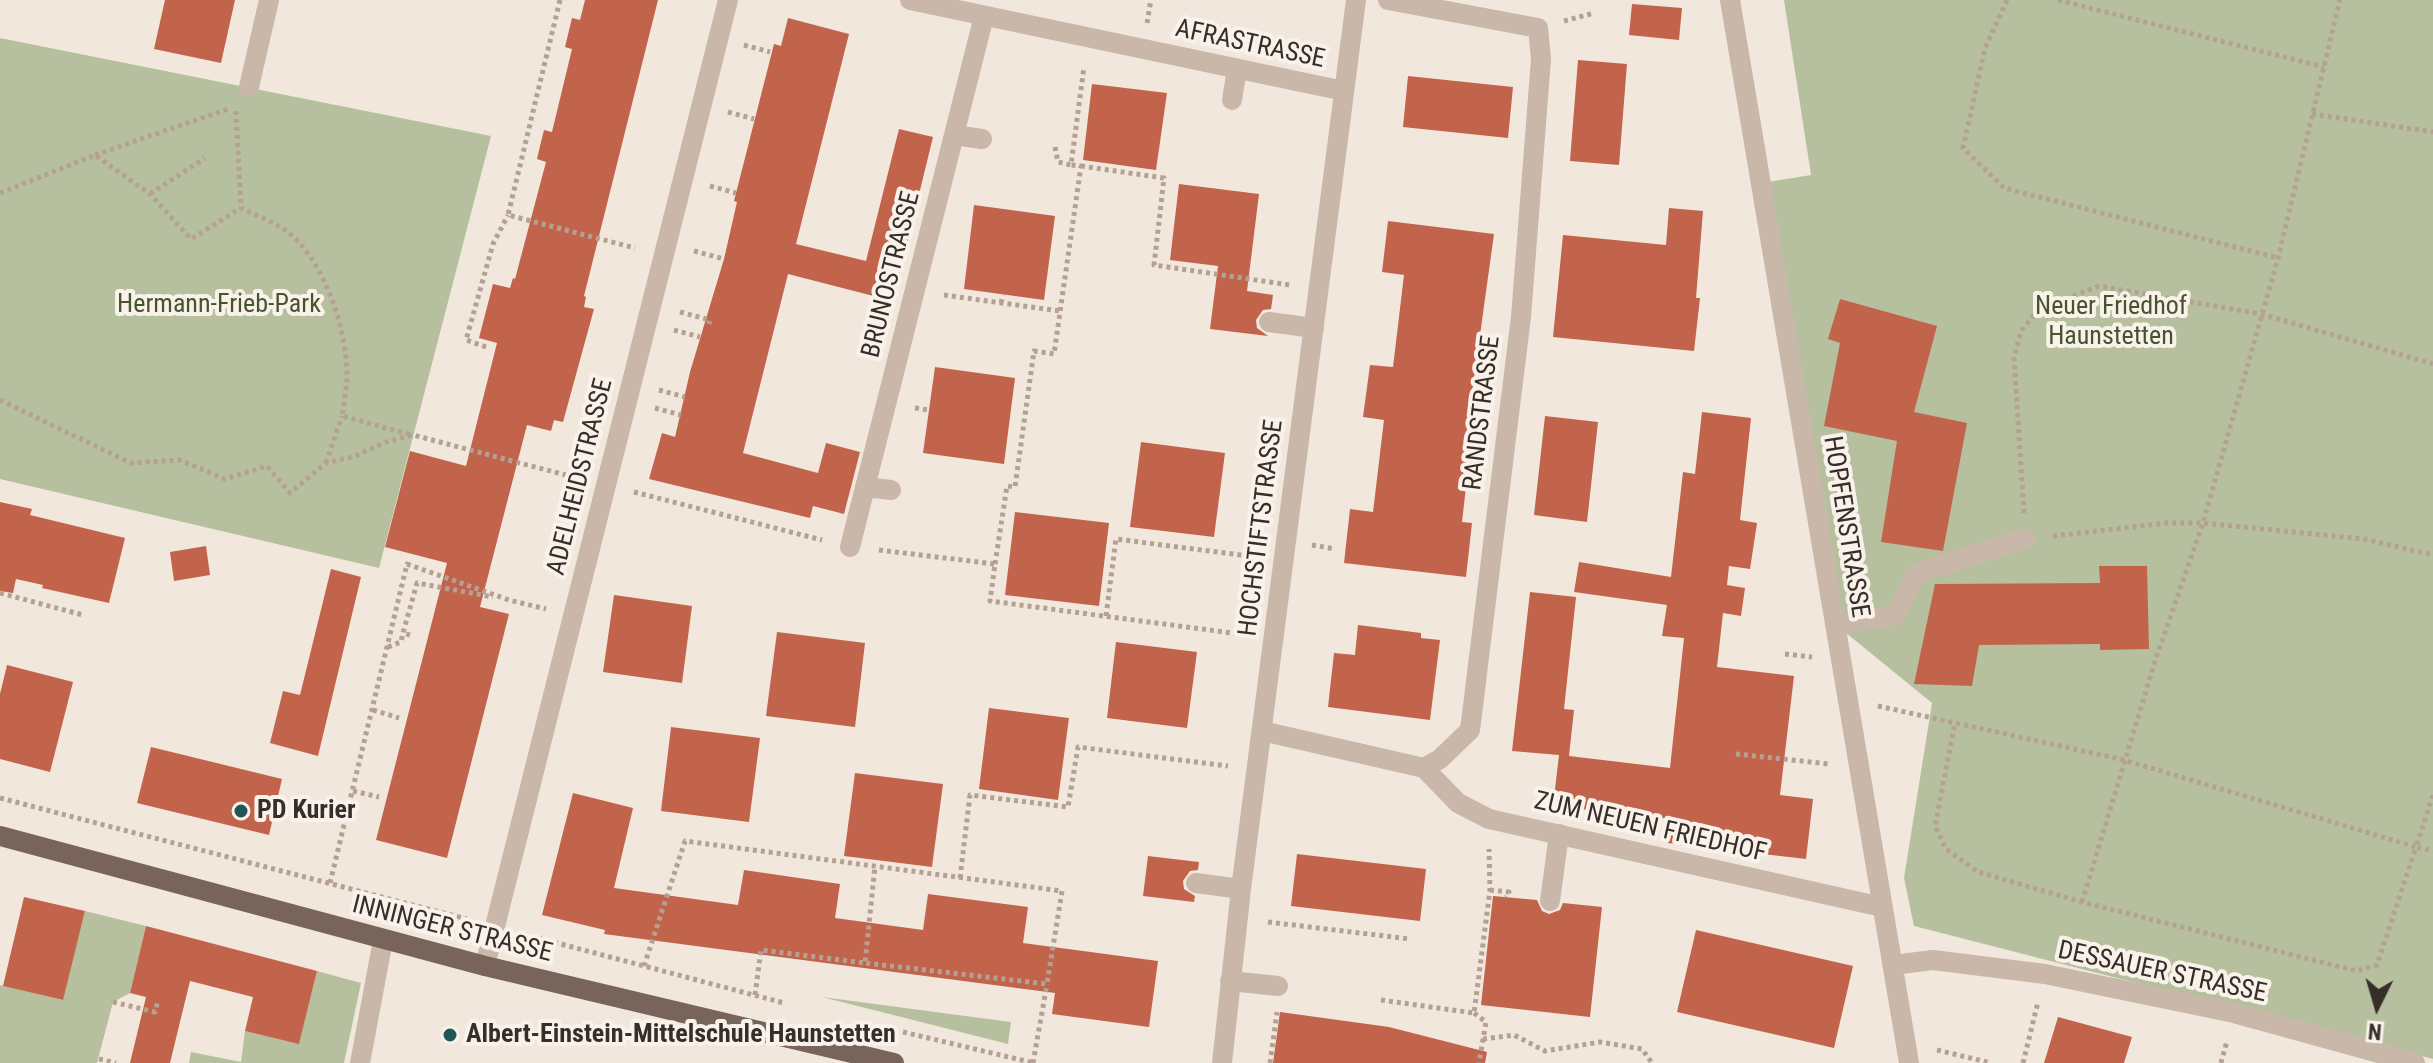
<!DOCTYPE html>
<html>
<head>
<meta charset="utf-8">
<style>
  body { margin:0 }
  #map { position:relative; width:2433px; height:1063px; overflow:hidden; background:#f2e7dd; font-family:"Roboto Condensed",sans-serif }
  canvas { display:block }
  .north { position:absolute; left:2337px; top:967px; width:80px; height:80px; -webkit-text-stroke:6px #f9f2ea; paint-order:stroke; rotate:185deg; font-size:22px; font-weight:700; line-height:32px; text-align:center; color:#372d29 }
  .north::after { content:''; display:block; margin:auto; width:28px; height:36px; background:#372d29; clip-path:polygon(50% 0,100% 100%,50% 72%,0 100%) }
</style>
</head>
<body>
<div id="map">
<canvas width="2433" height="1063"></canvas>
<div class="north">N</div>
</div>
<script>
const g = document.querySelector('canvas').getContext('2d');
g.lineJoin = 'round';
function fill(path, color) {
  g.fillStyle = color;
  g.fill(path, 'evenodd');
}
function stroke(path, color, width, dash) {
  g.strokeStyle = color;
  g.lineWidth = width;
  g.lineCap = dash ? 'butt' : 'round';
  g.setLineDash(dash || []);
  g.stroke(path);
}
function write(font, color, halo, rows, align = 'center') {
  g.font = font + ' "Roboto Condensed",sans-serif';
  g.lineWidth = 8;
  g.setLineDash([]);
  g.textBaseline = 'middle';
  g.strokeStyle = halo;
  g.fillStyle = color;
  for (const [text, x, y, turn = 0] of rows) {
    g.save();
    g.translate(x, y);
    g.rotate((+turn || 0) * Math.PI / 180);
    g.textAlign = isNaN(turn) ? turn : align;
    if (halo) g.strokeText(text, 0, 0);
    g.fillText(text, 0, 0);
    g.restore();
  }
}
fill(new Path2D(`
  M1784,0H2433V1059L1914,926L1904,878L1932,703L1835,624L1762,183L1811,175Z
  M0,38L491,136L379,568L0,479Z
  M85,911L146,926L130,993L113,1002L97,1063H0V985L62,1000Z
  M317,971L361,983L344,1063H189L191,1052L241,1062L245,1031L299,1043Z
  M822,997L1011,1022L1008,1044Z`), '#b6c09e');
fill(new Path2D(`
  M165,0H235L221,63L154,49Z
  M585,0H658L584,296L586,297L584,307L594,309L563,422L554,420L551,431L527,425L480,607L509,614L447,858L376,840L447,563L385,547L410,451L466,466L497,343L479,338L493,284L510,288L513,278L515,279L546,162L537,159L540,146L544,130L552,132L572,49L565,47L572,18L580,20Z
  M1632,4L1682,8L1679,40L1629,35Z
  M788,18L849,34L796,244L866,261L899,129L933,137L893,301L788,274L743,453L818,473L826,443L860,452L844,514L813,506L810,518L649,479L662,433L675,437L690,372L724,259L737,202L734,201L774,44L781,46Z
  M1578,60L1627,64L1619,165L1570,161Z
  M1408,76L1513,87L1508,138L1403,127Z
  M1092,84L1167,93L1156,170L1083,160Z
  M1179,184L1259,194L1247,291L1273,295L1271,309L1263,310L1256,320L1257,328L1268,336L1210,329L1218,266L1170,260Z
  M974,205L1055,216L1044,300L964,289Z
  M1669,208L1703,211L1696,298H1700L1694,351L1553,337L1563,235L1666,245Z
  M1388,221L1494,234L1465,443H1471L1462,522L1472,523L1466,577L1344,563L1350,509L1373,512L1384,420L1363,417L1370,365L1393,367L1404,275L1382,272Z
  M1840,299L1937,326L1914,412L1967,423L1943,551L1881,542L1897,441L1824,426L1840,343L1828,339Z
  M935,367L1015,378L1004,464L923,453Z
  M1702,412L1751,418L1740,520L1757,523L1750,569L1729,566L1727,585L1745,588L1741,616L1723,613L1717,667L1794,676L1780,795L1813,799L1806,859L1668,843L1671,819L1553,806L1559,755L1512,751L1530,592L1576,597L1564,709L1574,710L1569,756L1670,768L1684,638L1662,636L1667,605L1574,592L1579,562L1671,577L1683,472L1695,474Z
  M1545,416L1598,422L1587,522L1534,515Z
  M1141,442L1225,453L1214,537L1130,527Z
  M0,502L32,509L30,515L125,538L109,603L42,588L43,585L16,579L13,593L0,591Z
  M1015,512L1109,523L1099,606L1005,595Z
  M206,546L210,575L174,581L170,552Z
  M2099,566H2147L2149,649L2100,650V644L1979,645L1972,686L1914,684L1935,584L2100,583Z
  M331,569L361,577L318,756L270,743L283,691L300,695Z
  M614,595L692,606L682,683L603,672Z
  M1358,625L1421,633V638L1440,640L1430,720L1328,707L1334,653L1355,655Z
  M777,632L865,643L855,727L766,716Z
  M1116,642L1197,652L1187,728L1107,718Z
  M7,665L73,682L50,772L0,759V694Z
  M989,708L1069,718L1058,800L979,789Z
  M671,727L760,738L749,822L661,811Z
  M151,747L282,779L269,835L137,803Z
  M855,773L943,784L932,867L844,856Z
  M573,793L633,808L614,888L738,905L744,870L840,884L835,918L923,930L928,894L1028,907L1023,943L1158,961L1149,1027L1052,1014L1055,993L604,934L605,930L542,915Z
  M1297,854L1426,869L1420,921L1291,906Z
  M1148,856L1199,862L1198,870L1190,871L1183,881L1184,889L1195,896L1194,902L1143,896Z
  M1493,896L1537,900L1542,911L1549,914L1560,910L1563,903L1602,907L1590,1017L1481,1005Z
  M24,897L85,911L63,1000L3,986Z
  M146,926L317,971L299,1044L245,1031L253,997L190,981L170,1063H130L146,997L130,993Z
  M1696,930L1853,966L1834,1048L1677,1012Z
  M1280,1012L1389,1027L1487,1052L1485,1063H1273Z
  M2058,1017L2132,1037L2124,1063H2044Z`), '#c2644b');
stroke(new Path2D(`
  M560,0L508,215L635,248
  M2007,0L1985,48L1963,148L2004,188L2278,258
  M2058,0L2324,67
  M1564,21L1594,13
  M1147,23L1151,0
  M744,45L770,52
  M236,111L241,208C255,215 272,221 285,230C325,259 348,332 347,379C346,391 344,404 342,416L412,435
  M728,112L754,119
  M2312,114L2433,132
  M1055,147L1058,162L1071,165
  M95,155L231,108
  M1081,166L1164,178L1154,265L1290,285
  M710,186L736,193
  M0,193L95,155L150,194L191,239L241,208
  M150,194L205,158
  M694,251L724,259
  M944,295L1060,311
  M1001,303L1003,295
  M680,312L710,320L709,324
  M674,330L700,337
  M486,347L466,340L493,244L508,215
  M659,390L685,397
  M0,400L131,463L180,460L225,479L267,466L290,493L326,463L355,456L386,442L413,435L577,478
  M655,408L681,415
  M915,408L929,410
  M326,463L342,416
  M634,492L822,540
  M2024,513L2014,358L2021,331L2039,309L2099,286L2261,314L2433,364
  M2053,536L2167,523H2203L2364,539L2433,555
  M1312,545L1335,549
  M879,550L995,564L990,601L1247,635
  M995,564L1007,486L1015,487L1034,351L1054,354L1081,166L1071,165L1084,67
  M0,593L83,615
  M1106,616L1116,539L1256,557
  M410,635L403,633L417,583L493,597
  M388,647L401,642L403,633
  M1785,654L1812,657
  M1878,706L2124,760L2416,847L2377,965L2357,971L2082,902L1978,872L1946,849L1935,826L1955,723
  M373,710L399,718
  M1736,754L1829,764
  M353,791L379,797
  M2433,795L2416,847L2433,851
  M0,798L467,919
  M960,878L970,795L1068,807L1078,747L1228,766
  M330,883L407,564L509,600L546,609
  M1490,890L1509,892L1506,897
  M2082,902L2156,658L2203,523L2278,258L2340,0
  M1268,922L1410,939
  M523,934L784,1003
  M644,966L685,841L1062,891L1047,984L865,963
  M755,995L761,950L865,963L875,866
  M1381,1000L1474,1013L1490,890L1489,849
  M113,1002L155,1012L158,1000
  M1474,1013L1486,1022L1479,1063
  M903,1032L1034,1063
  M1483,1039L1514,1035L1545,1051L1600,1042L1642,1049L1652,1063
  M1937,1050L1991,1063
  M99,1059L116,1063
  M1033,1063L1047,984
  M1270,1063L1277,1012
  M2023,1063L2038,1002
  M2221,1063L2227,1041`), '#b5a194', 5, [4, 4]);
stroke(new Path2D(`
  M910,0L1344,91
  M1730,0L1909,1063
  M249,87L269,0
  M1232,100L1237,69
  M954,135L982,139
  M1269,322L1314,328
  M865,487L891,490
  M850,547L984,16
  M1835,624L1895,615L1917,573L2025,539
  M1262,731L1424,768L1440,759L1470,730L1521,317L1541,59L1538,28L1388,0
  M1424,768L1458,803L1489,819L1882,907
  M1196,883L1241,889
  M1550,901L1559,834
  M1893,965L1933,960L2045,974L2234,1013L2415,1063
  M485,966L728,0
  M1230,981L1278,986
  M360,1063L383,940
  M1222,1063L1241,889L1356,0`), '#c9b7a9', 20);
stroke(new Path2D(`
  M0,836L485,966L894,1063`), '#78645b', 20);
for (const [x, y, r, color] of [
  [241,811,8,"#205657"],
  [450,1035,8,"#205657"]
]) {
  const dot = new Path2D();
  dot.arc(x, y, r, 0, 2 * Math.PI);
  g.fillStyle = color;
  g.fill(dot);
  stroke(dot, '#f9f2ea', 3);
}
write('26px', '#372d29', '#f9f2ea', [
  ["AFRASTRASSE",1250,45,12],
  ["BRUNOSTRASSE",892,275,-76],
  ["RANDSTRASSE",1483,413,-83],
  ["ADELHEIDSTRASSE",581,477,-76],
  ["HOPFENSTRASSE",1845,527,81],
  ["HOCHSTIFTSTRASSE",1262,528,-83],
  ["ZUM NEUEN FRIEDHOF",1650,828,13],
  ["INNINGER STRASSE",452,930,14],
  ["DESSAUER STRASSE",2162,973,12]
]);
write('26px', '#48542d', '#f9f2ea', [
  ["Hermann-Frieb-Park",219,305],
  ["Neuer Friedhof",2111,307],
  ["Haunstetten",2111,337]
]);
write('bold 26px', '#372d29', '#f9f2ea', [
  ["PD Kurier",257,811],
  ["Albert-Einstein-Mittelschule Haunstetten",466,1035]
], 'left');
</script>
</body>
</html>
